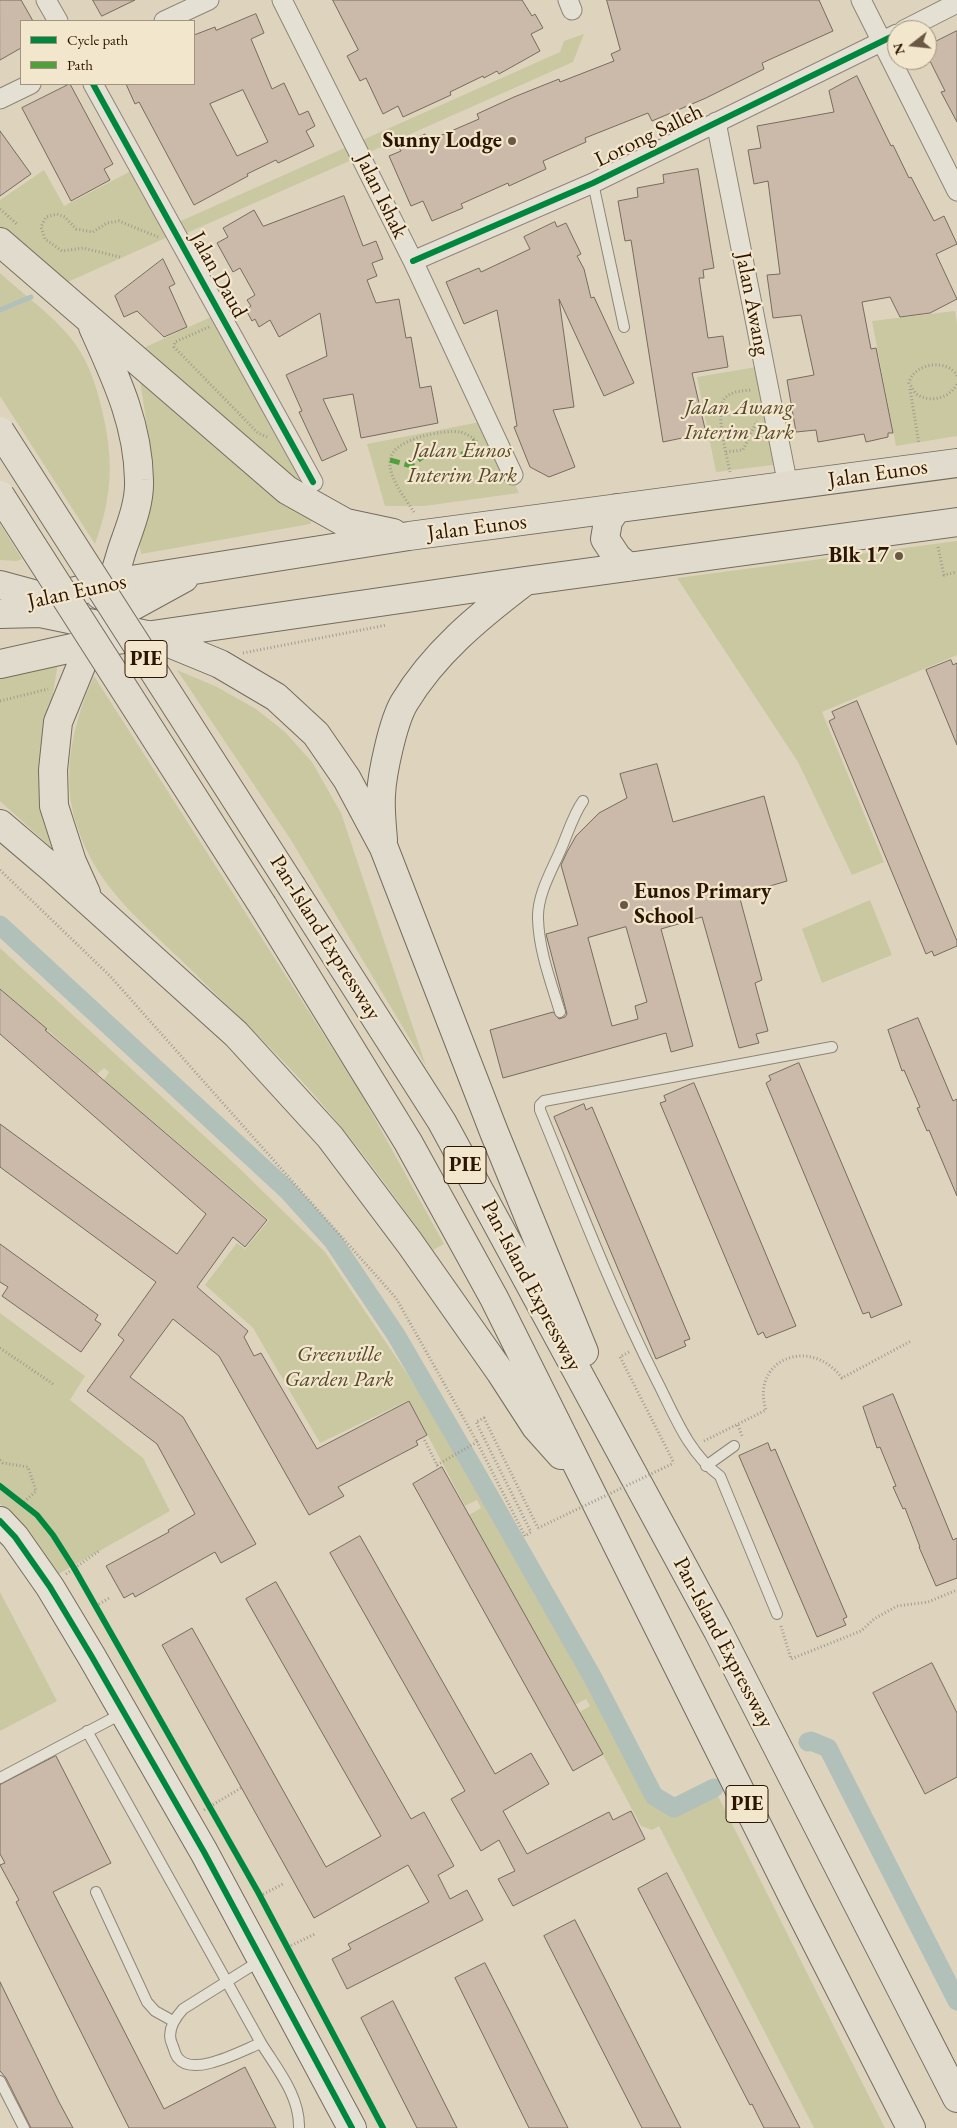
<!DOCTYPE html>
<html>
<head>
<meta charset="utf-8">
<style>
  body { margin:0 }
  #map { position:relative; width:957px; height:2128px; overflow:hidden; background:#ded4be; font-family:"EB Garamond",serif }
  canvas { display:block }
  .legend { position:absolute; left:20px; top:20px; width:175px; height:65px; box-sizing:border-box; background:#f2e7cc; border:1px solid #a3937c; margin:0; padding:6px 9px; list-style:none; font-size:15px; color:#2c1403 }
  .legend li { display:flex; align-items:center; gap:10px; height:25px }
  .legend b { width:25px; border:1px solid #a3937c }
  .north { position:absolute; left:887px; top:20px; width:50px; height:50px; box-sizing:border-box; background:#f2e7cc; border:1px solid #a3937c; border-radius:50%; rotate:254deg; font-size:14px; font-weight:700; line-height:20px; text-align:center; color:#2c1403 }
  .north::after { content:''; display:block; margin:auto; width:18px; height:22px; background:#6a5744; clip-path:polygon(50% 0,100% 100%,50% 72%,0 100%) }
</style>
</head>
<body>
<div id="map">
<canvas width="957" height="2128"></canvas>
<ul class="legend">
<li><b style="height:6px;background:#00873e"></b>Cycle path</li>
<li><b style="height:6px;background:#51a03d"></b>Path</li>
</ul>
<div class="north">N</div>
</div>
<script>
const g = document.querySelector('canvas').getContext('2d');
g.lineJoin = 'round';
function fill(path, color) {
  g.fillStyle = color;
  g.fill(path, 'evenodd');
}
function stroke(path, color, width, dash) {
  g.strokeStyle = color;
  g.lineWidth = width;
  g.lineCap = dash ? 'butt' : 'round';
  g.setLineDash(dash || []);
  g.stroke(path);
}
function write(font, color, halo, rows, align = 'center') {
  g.font = font + ' "EB Garamond",serif';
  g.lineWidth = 4.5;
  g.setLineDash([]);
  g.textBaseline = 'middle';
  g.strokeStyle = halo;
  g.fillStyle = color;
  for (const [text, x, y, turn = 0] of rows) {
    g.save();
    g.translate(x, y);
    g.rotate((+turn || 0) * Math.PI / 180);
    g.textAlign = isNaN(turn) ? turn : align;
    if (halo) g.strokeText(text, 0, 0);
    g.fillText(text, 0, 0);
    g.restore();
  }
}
fill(new Path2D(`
  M584,34L573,62L180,236L174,224L560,52L564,41Z
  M44,170L64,206L133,170L170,236L59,286L0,236V200Z
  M0,273C23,294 50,313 70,337C87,358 95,381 101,406C114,457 113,495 95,544L0,396Z
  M955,311L957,324V436L896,446L872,321Z
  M213,316L304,478L295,480L135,352Z
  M762,366L781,464L716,472L697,377Z
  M139,374L312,520L310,524L141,554L138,536L150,497L149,439Z
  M485,421L519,493L424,506H385L367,444Z
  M0,524L22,559L17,561L0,560Z
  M957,541V655L822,712L884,862L852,875L798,762L677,578Z
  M58,662L42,763L57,853L0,801V674Z
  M177,670L217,687L256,709L285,732L312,762L341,813L426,1066L291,840Z
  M94,676L359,1090L444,1244L433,1250C396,1198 358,1145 316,1097C273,1048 225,1004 180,959C137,918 96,885 77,826C60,777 73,722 94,676Z
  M870,900L892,955L822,983L802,929Z
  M0,948L238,1167L325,1252L418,1390L578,1665L650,1802L673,1816L717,1794L885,2128H814L659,1826L652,1830L641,1826L580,1712L590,1706L586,1699L575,1705L469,1515L481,1508L477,1500L465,1506L409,1400L320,1443L253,1328L205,1285L237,1243L245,1249L269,1220L104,1080L109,1072L104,1068L97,1074L0,988Z
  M0,1313L85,1376L70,1400L143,1458L170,1511L57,1575L9,1512L0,1504Z
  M0,1592L57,1701L0,1731Z`), '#cac8a1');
stroke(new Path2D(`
  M0,310L31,297`), '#b2c0ba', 5);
stroke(new Path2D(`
  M0,925L287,1190L333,1241L396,1335L474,1469L593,1678L654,1796L674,1808L714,1788
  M808,1742L811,1741L828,1748L957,2001`), '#b2c0ba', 19);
const building = new Path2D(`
  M0,0H21L33,21H21V48L0,60Z
  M93,0H135L102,16Z
  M333,0H522L532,16L535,14L543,28L531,34L540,51L499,74L497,71L484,78L483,76L450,92L451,95L403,117L398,106L383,114L366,78L360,81L347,56L358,50Z
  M607,0H819L833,31L762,63L764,69L706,98L652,121L648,113L585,138L586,142L543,161L546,169L509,186L508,183L461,204L463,208L432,221L423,201L411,206L389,156L401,151L398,146L425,134L428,141L479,119L477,114L514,97L559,79L560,82L614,61L611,54L620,50Z
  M256,14L264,33L251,39L272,89L284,83L299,115L308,111L315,126L306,131L314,146L278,163L276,160L247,174L248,176L194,205L139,102L135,104L126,84H194V35L215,27L216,30ZM243,90L268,142L237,156L210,104Z
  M957,31V122L941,92L945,91L927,55V46Z
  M857,76L891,146L893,145L909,178L911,177L934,221L944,216L957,244L936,254L957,299L930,313L900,317L890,297L862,302L871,349L876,348L893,433H888V437L866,442L864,434L818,442L816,430L796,432L787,380L814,375L801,315L773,318L767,275L780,274L768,181L754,184L748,150L761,148L757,126L834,112L829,91Z
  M70,84L113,164L104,169L110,180L71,201L22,108Z
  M0,131L31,174L0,196Z
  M698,169L714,268L703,270L704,278H699L708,338L723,336L728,367L692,373L706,433L663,442L631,240L625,241L618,201L638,197L637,188L664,183L663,175Z
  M344,196L363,246L376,241L383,259L372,263L377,276L367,280L376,303L399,299L406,338L411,337L420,388L431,386L438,423L361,438L353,394L323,399L347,450L322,461L299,412L302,411L286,375L327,356L320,313L279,337L270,320L259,327L255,319L252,321L246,310L251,306L247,300L255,295L240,268L233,272L217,243L228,237L223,228L254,210L263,226Z
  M555,222L557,227L566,223L581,254L577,256L584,269L591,298L594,297L634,383L604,396L559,299L574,407L553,410L575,467L549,477L530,467L514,427L517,426L497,310L464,324L446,282L479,268L481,272L530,249L524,237Z
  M163,259L175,284L169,287L187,327L164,337L137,311L124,317L115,296Z
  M951,660L953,665L957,663V745L926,670Z
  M857,701L957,941V946L934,956L932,951L926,954L829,721L835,718L832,712Z
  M657,764L673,822L764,796L787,881L739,895L762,980L755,983L768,1031L756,1034L759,1043L739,1048L702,917L661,929L693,1046L671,1052L666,1033L503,1078L490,1030L553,1012L559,1019L565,1017L567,1014L546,934L578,925L561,865L567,852L576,836L599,813L627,798L620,774ZM626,927L647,1002L635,1006L638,1019L612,1026L588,938Z
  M0,989L47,1029L45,1030L267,1220L245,1247L233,1237L197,1287L248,1331L244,1337L254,1356L261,1353L317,1449L409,1401L427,1435L416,1441L418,1445L338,1487L344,1496L309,1515L219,1356L173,1319L130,1377L183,1417L256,1544L221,1563L215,1552L135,1597L133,1593L124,1598L106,1566L169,1532L168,1530L195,1514L157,1444L87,1391L124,1340L118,1335L156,1282L0,1167V1124L177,1254L206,1214L0,1034Z
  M918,1018L953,1101L957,1099V1196L929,1130L927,1131L917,1108L920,1107L904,1070L902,1071L888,1030Z
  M799,1063L902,1305L871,1318L869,1312L863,1314L766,1083L771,1080L769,1076Z
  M694,1083L796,1326L766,1338L763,1332L758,1335L660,1103L666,1101L664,1096Z
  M584,1104L586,1110L592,1107L690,1339L684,1341L686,1346L656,1359L554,1117Z
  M0,1244L98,1315L95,1320L101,1324L81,1352L2,1296L8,1287L0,1282Z
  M893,1394L953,1540L957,1538V1578L936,1586L919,1547H920L905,1508L903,1509L893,1487L896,1486L880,1447L877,1448L863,1407Z
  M768,1443L771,1451L775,1449L847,1617L843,1619L846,1625L817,1637L739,1456Z
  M442,1467L603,1754L573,1771L413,1484Z
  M360,1536L495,1774L531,1753L549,1784L503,1811L527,1854L609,1812L613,1820L631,1811L645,1839L513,1906L498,1879L515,1871L499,1840L481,1851L451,1799L465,1791L330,1553Z
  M276,1582L411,1819L424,1812L454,1866L438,1875L450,1899L467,1890L483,1920L347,1989L332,1959L351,1949L348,1944L429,1902L408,1865L314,1918L162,1645L192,1628L326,1867L381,1836L246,1599Z
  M932,1663L957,1713V1777L925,1794L873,1693Z
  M56,1756L111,1863L53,1892L164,2109L245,2067L276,2128H129L16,1902L19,1900L0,1865L5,1863L0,1854V1785Z
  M667,1873L788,2105L800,2128H764L752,2104L750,2105L638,1889Z
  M575,1920L681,2128H642L544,1936Z
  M485,1963L511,2014L568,2128H529L455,1978Z
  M0,1982L59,2102L73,2128H31L6,2078L0,2071Z
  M393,2001L457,2128H417L361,2018Z`);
fill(building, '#cbbaa9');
stroke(building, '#756c5e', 1);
const lane = new Path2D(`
  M593,183L624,327
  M560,1012C551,982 539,951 538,919C537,895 552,870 561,849C568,833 573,815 583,801
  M706,1466L734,1446
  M777,1614L720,1476C688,1453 674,1414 656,1379C612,1292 577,1200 540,1110V1105L544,1101L832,1047
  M87,1731L261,2043C277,2069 300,2096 299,2128
  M0,1778L123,1713
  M96,1892L147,2002L155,2011L173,2021
  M261,2043C243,2050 193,2078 178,2058C175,2055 174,2048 172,2044C166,2031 175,2018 183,2009L261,1960
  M0,2081L24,2128`);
const street = new Path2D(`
  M46,0L58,21
  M282,0L413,261L513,475
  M568,0L572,10
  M861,0L957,191
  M164,21L209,0
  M904,30L957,3
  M93,84L313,482
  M0,99L31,84
  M716,122L788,486
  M413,261L593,183L897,34`);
const secondary = new Path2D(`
  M0,1521L15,1537L50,1587L92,1657L204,1852L352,2128`);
const highway = new Path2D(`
  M0,242L287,490L346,523L393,533
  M93,327C116,378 138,424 139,480C140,503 130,527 123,547C116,568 116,579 100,595
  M617,508L608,521L605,539L617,557L628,567
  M0,585L59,601
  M40,599L112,583L409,536L957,463
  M0,614L40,613L152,636L220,664L276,697L316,734L347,779L384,848L494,1132L584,1352
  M0,664L90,644L525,581L957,522
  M0,824L53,869L236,1034L330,1137L409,1242L501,1373L536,1427L561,1455
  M383,840C382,826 380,810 381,795C382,773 393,722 404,703C434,653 478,617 524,582
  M292,887L442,1122L718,1631L957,2098
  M86,893L72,862L54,806L53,770L58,722L90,644L103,626L122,612L184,578
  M263,906L408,1142L494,1298L795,1901L911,2128`);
stroke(lane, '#8e8577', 12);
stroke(street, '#8e8577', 21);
stroke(secondary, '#756c5e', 30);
stroke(highway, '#756c5e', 30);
stroke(new Path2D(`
  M0,209L18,225
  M120,257L83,248L62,251L45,239L41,227L46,217L57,214L65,217L76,229L93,232L107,223L119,221L158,237
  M209,327L175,342L174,347L258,433L267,437
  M957,376C948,358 913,363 909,383L916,394C930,403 949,399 957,384
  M910,389L919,444
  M726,452L743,450L757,421
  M730,472C727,456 714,410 725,398C732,391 742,391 751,390
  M414,512C405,498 388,477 390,460C392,439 444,429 461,432C467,434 472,437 477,442
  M938,547L944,575L957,572
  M243,653L387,625
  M0,701L48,689
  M0,870L110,976L396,1298L477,1442
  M0,1348L53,1384
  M629,1352L620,1357L674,1463
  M738,1425L742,1436
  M423,1437L439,1469
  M704,1441L766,1410C750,1360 810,1335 842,1378L911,1341
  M0,1460L3,1463L28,1467L36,1491L22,1504
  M437,1465L477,1442L525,1536L531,1532L476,1422L484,1418L538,1528
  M66,1574L99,1551
  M96,1606L111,1597
  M781,1626L791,1659L861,1631L874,1619L897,1606L928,1602L957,1590
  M204,1810L241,1788
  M260,1896L283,1884
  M288,1947L315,1934`), '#a19b91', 3, [1, 2.5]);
stroke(lane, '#e5e0d4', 10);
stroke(street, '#e5e0d4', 19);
stroke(secondary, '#e5e0d4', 28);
stroke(highway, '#e0dbcd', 28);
const highwayBridge = new Path2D(`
  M0,431L292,887
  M0,495L263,906`);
stroke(highwayBridge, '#756c5e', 30, []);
stroke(new Path2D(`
  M538,1528L674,1463`), '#a19b91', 3, [1, 2.5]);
stroke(highwayBridge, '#e0dbcd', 28);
stroke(new Path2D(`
  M390,460L408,465C418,463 424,453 433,452C451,449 464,466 475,440`), '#51a03d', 5, [10, 5]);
stroke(new Path2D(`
  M93,84L313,482
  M413,261L593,183L897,34
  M0,1486L37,1515L53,1535L74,1568L258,1892L383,2128
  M0,1521L15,1537L50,1587L92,1657L204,1852L352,2128`), '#00873e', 6);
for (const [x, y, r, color] of [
  [512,141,5,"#6a5744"],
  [899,556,5,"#6a5744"],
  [624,905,5,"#6a5744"]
]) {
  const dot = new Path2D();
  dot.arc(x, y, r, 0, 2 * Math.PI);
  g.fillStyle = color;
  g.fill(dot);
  stroke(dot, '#f2e7cc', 2);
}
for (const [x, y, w] of [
  [146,659,42],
  [465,1165,42],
  [747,1804,42]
]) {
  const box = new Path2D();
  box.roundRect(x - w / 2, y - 18.5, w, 37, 4);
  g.fillStyle = '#f2e7cc';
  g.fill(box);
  stroke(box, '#2c1403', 1);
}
write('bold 21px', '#2c1403', null, [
  ["PIE",146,659],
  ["PIE",465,1165],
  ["PIE",747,1804]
]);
write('22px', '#2c1403', '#f2e7cc', [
  ["Lorong Salleh",649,136,-26],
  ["Jalan Ishak",381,196,64],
  ["Jalan Daud",218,275,61],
  ["Jalan Awang",752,304,79],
  ["Jalan Eunos",878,474,-8],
  ["Jalan Eunos",477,528,-7],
  ["Jalan Eunos",77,592,-12],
  ["Pan-Island Expressway",325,938,58],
  ["Pan-Island Expressway",531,1286,62],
  ["Pan-Island Expressway",723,1643,62]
]);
write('bold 22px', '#2c1403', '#f2e7cc', [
  ["Sunny Lodge",502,141],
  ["Blk 17",889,556],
  ["Eunos Primary",634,892,"left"],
  ["School",634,917,"left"]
], 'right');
write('italic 22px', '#56472c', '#f2e7cc', [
  ["Jalan Awang",739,408],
  ["Interim Park",739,433],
  ["Jalan Eunos",462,451],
  ["Interim Park",462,476],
  ["Greenville",339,1355],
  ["Garden Park",339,1380]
]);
</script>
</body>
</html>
